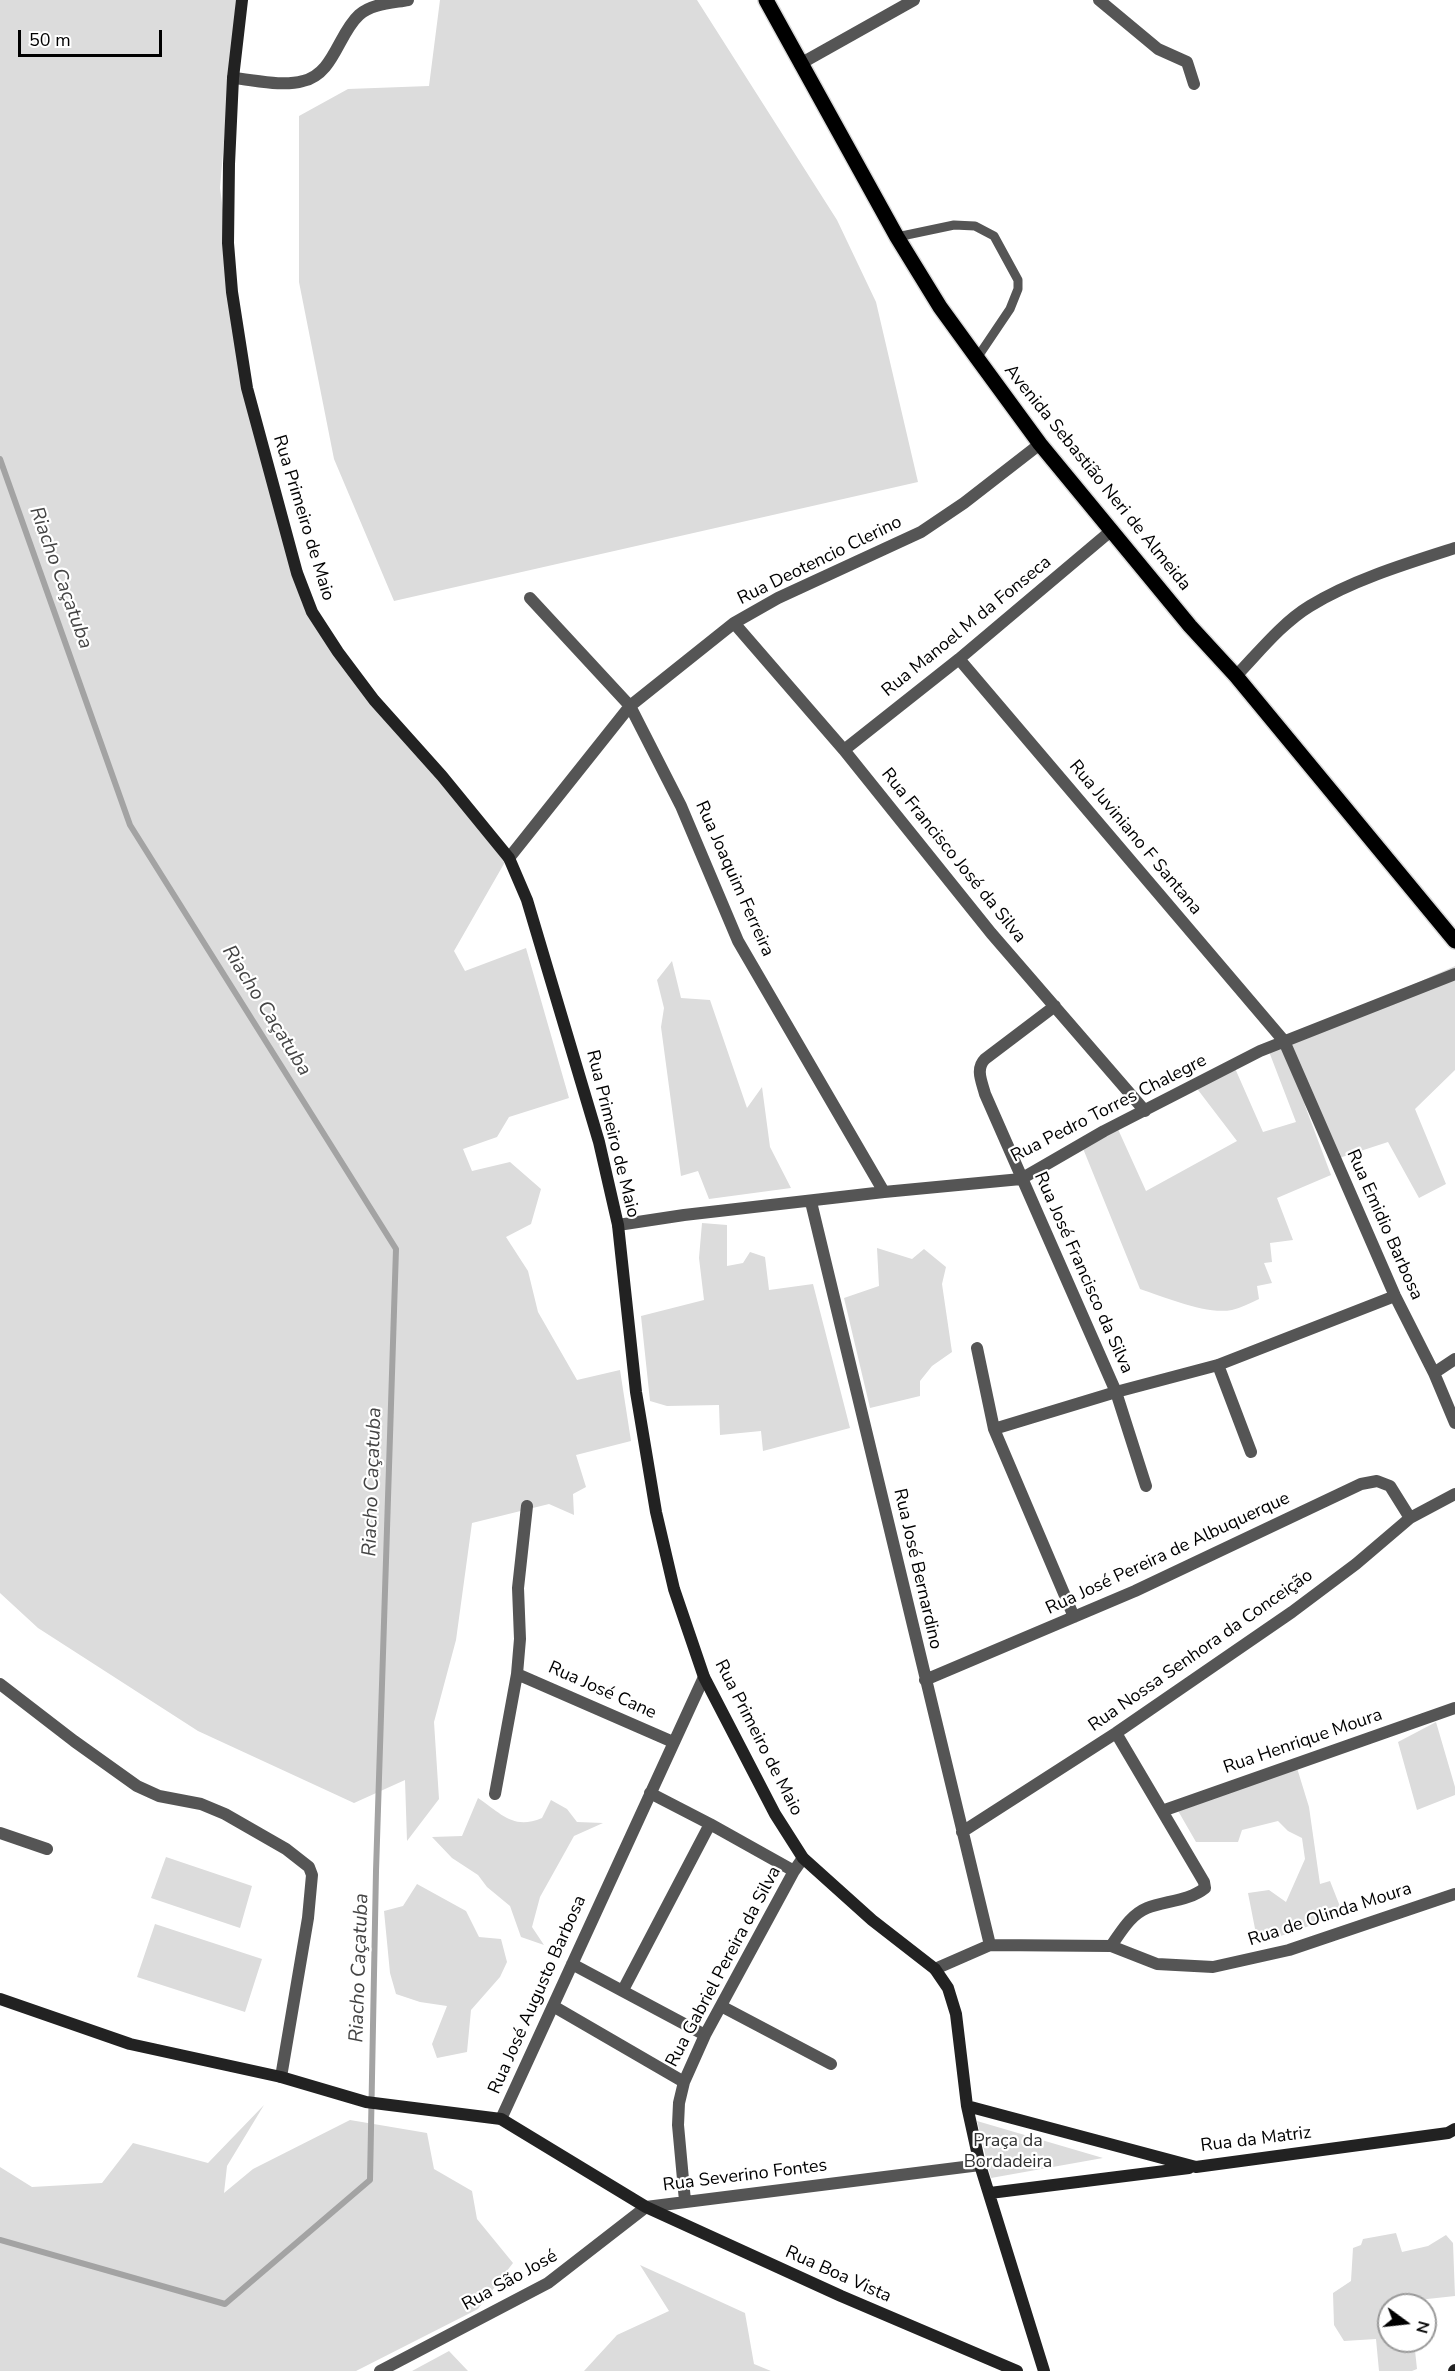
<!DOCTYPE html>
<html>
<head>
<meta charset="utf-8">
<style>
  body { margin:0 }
  #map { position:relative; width:1455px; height:2371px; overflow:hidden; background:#fff; font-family:"Nunito Sans",sans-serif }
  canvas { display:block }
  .north { position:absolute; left:1377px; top:2293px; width:60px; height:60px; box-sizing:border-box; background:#fff; border:2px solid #999; border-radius:50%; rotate:105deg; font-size:16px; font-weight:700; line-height:24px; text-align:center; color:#000 }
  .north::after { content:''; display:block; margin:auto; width:21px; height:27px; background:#000; clip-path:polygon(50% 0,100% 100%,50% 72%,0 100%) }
  .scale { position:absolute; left:18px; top:30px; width:144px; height:27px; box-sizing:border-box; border:3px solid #000; border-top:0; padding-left:8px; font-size:18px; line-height:21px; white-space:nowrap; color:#000; -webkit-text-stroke:4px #fff; paint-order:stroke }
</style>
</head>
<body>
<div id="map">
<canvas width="1455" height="2371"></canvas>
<div class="north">N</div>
<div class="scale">50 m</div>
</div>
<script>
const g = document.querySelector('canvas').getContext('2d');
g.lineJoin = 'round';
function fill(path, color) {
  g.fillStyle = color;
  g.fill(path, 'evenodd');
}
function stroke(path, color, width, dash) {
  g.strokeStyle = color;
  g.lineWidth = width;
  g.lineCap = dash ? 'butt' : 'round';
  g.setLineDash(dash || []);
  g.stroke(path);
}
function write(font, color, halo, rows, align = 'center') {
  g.font = font + ' "Nunito Sans",sans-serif';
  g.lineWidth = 4.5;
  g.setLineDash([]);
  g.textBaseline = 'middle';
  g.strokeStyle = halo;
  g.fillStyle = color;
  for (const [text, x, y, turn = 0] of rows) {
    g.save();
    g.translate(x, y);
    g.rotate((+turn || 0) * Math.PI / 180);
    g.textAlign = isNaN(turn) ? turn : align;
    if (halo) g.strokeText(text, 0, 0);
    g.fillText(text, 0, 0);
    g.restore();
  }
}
fill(new Path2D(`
  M0,0H236L220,188L249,406L302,603L377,710L509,855L454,951L465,971L526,948L569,1098L509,1117L497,1137L463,1149L472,1171L510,1162L541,1189L531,1224L506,1237L528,1271L538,1312L577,1380L620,1370L631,1441L576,1455L586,1487L573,1494L574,1515L549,1504L472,1523L456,1640L434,1722L439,1799L407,1841L405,1780L354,1803L198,1731L38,1628L0,1593Z
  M440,0H697L837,220L876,302L918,482L394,601L334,459L299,282V116L348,89L429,86Z
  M672,961L681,998L710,1000L747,1108L762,1087L770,1147L791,1188L709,1199L698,1171L681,1176L661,1027L664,1008L657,980Z
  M1455,966V1070L1415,1109L1446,1184L1419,1198L1388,1142L1336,1159L1304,1103L1331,1175L1277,1198L1293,1240L1270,1243L1272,1262L1264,1263L1272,1283L1257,1286L1259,1299C1250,1303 1241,1308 1232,1310C1206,1315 1165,1297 1140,1289L1082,1146L1117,1127L1146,1191L1237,1141L1195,1086L1234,1066L1263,1132L1296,1122L1268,1049Z
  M702,1223L727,1225V1266L743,1263L750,1252L765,1257L769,1290L813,1284L850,1428L763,1451L761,1431L720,1435L719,1405L667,1406L650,1401L641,1316L704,1300L699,1258Z
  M877,1248L912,1259L924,1249L946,1267L942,1284L952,1352L932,1366L920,1381V1396L870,1408L844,1298L879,1286Z
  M1436,1722L1455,1787V1795L1417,1810L1398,1742Z
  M1297,1768L1309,1807L1320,1884L1330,1881L1343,1914L1258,1944L1248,1893L1269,1890L1286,1902L1305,1859L1302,1838L1288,1831L1278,1821L1242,1830L1238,1842H1196L1177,1809Z
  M478,1798C502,1814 513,1830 542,1818L551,1800L567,1809L577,1822L603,1823L574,1836L540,1897L532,1927L544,1945L521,1937L510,1906L487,1887L478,1875L452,1858L432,1837L462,1836Z
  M166,1857L252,1886L240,1928L151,1898Z
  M417,1884L466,1911L479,1937L501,1939L507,1962L500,1977L471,2010L467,2052L437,2058L432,2044L447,2006L420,2002L396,1994L390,1973L384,1911L403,1906Z
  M155,1924L262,1959L245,2012L137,1977Z
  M264,2105L227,2166L224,2193L253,2169L350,2120L427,2133L434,2169L472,2191L477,2219L513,2263L478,2309L356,2371H0V2167L32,2187L102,2183L133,2143L208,2163Z
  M977,2121L1103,2158L991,2178Z
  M1396,2233L1402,2252L1428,2246L1446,2235L1453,2243L1455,2296L1409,2301V2305H1389V2341H1414L1417,2369L1412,2371H1379L1376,2339L1344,2341L1334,2325L1333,2293L1351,2281L1353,2248L1361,2245L1363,2239Z
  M640,2265L745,2313L754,2364L771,2371H584L617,2335L669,2311Z
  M449,2351L468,2371H412Z`), '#dcdcdc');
stroke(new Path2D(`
  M0,459L130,825L396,1249L376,1871L370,2180L225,2304L0,2240`), '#a3a3a3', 6);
const primary = new Path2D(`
  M766,0L897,237L940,307L977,358L1040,444L1190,626L1236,676L1455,941`);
stroke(primary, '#dbdbdb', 18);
stroke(new Path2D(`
  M897,237L954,225L975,226L994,236L1018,280V289L1010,309L977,358`), '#555', 9);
stroke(new Path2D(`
  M1099,0L1158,49L1187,62L1194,84
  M800,64L914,0
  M233,78C255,80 282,87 303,81C334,74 338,34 359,15C371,4 392,3 408,0
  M530,598L630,706L681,806L738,941L884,1192
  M734,623L844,750L991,933L1145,1111
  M959,659L1284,1041L1395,1296L1434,1373L1455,1423
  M1236,676C1259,652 1282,623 1310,606C1352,580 1408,563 1455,548
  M844,750L959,659L1112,530
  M509,858L630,706L734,623L778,598L921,532L964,503L1040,444
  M1055,1006L985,1059C975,1069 982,1082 985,1094L1116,1392L1146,1486
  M811,1202L990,1945
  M618,1225L684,1215L884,1192L1021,1179L1104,1131L1260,1051L1455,974
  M977,1348L994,1429L1074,1617
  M1218,1365L1251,1452
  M1434,1373L1455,1359
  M994,1429L1116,1392L1218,1365L1395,1296
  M517,1674L673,1742
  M925,1680L1135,1591L1361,1484L1377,1481L1390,1486L1410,1518
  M0,1684L74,1741L137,1786L159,1796L201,1804L225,1814L286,1849L309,1867L312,1875L308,1918L281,2077
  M650,1793L710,1824L794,1871
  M495,1794L517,1674L520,1639L518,1588L527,1506
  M1162,1811L1455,1708
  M962,1832L1116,1733L1292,1612L1356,1564L1410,1518L1455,1494
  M0,1833L47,1849
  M1111,1946L1157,1964L1213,1967L1289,1950L1455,1894
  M572,1964L705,2035
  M935,1969L990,1945L1111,1946C1121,1932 1130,1915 1147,1908C1165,1901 1189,1901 1205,1888L1204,1882L1116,1733
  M623,1990L710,1824
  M553,2006L684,2082
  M721,2006L831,2064
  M501,2119L704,1677
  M685,2201L678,2125L679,2103L684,2082L705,2035L794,1871L803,1858
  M380,2371L548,2283L646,2207L980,2165`), '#555', 12);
stroke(new Path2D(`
  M242,0L233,78L229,164L228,243L232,292L247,388L297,573L312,612L338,652L374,700L442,776L509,858L527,900L599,1142L618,1225L636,1392L656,1512L674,1589L704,1677L775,1814L803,1858L872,1920L935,1969L948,1988L956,2014L967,2106L980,2165L1044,2371
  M0,1999L130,2044L281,2077L366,2102L501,2119L646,2207L841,2296L1017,2371
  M967,2106L1196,2167L1448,2133L1455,2129
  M990,2193L1189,2168
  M1454,2371L1455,2370`), '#222', 12);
stroke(primary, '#000', 15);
write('18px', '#000', '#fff', [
  ["Avenida Sebastião Neri de Almeida",1097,478,51],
  ["Rua Primeiro de Maio",303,518,73],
  ["Rua Deotencio Clerino",820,561,-26],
  ["Rua Manoel M da Fonseca",967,627,-39],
  ["Rua Juviniano F Santana",1135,838,50],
  ["Rua Francisco José da Silva",953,856,51],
  ["Rua Joaquim Ferreira",734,879,66],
  ["Rua Pedro Torres Chalegre",1109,1109,-27],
  ["Rua Primeiro de Maio",612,1134,76],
  ["Rua Emidio Barbosa",1384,1225,66],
  ["Rua José Francisco da Silva",1083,1273,66],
  ["Rua José Pereira de Albuquerque",1168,1554,-25],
  ["Rua José Bernardino",917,1569,77],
  ["Rua Nossa Senhora da Conceição",1201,1651,-35],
  ["Rua José Cane",602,1691,24],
  ["Rua Primeiro de Maio",758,1738,63],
  ["Rua Henrique Moura",1303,1742,-19],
  ["Rua de Olinda Moura",1330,1915,-18],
  ["Rua Gabriel Pereira da Silva",724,1967,-62],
  ["Rua José Augusto Barbosa",538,1995,-66],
  ["Rua da Matriz",1256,2140,-7],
  ["Rua Severino Fontes",745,2176,-7],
  ["Rua Boa Vista",838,2275,24],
  ["Rua São José",510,2281,-29]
]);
write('18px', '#333', '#fff', [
  ["Praça da",1008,2142],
  ["Bordadeira",1008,2163]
]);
write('italic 20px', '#444', '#fff', [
  ["Riacho Caçatuba",60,578,70],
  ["Riacho Caçatuba",266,1011,58],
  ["Riacho Caçatuba",373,1482,-88],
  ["Riacho Caçatuba",360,1968,-88]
]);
</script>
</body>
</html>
